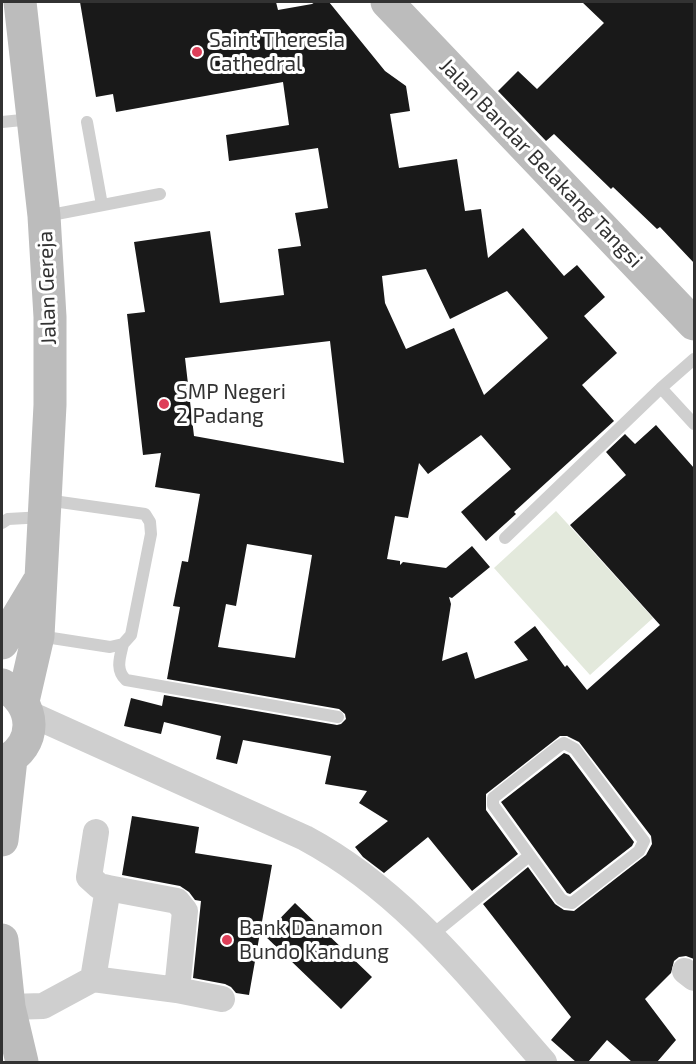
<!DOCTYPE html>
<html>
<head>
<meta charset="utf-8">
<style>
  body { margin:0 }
  #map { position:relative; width:696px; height:1064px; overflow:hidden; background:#fff; font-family:"Exo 2",sans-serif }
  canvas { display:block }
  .frame { position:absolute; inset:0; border:3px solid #323232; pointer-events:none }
</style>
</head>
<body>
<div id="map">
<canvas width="696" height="1064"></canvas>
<div class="frame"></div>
</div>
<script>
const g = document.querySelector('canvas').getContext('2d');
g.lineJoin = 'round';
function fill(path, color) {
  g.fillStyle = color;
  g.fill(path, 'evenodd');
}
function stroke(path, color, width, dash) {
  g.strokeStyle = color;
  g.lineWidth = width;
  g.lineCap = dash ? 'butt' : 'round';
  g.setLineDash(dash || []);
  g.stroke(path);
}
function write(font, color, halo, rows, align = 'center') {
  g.font = font + ' "Exo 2",sans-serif';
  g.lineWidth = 6;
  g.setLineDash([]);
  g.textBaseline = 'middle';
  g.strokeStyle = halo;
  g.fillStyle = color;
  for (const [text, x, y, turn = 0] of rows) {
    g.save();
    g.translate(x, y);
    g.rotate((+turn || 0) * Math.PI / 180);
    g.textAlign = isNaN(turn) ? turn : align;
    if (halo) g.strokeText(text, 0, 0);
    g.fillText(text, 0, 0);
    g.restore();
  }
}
fill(new Path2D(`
  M556,511L653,618L590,675L494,568Z`), '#e3e9dc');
fill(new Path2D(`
  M80,2H276L278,10L312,4L315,2H329L385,71L406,86L410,111L390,114L399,168L457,159L465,211L481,209L488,258L523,228L564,276L577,265L605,297L584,316L617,353L582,385L614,421L514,512L516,514L486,541L461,512L511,469L481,435L428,474L419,463L408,518L395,516L387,559L400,561V565L403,562L446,568L472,546L490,567L452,598L449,597L451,604L442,661L467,652L475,679L528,660L514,642L535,626L565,667L567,665L587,690L660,625L570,525L626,475L606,452L625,434L635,444L656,425L694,468V959L686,956L679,957L674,961L671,973L645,999L676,1040L657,1062H632L607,1040L588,1062H576L551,1040L571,1017L483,904L528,867L555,904L564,910L574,911L646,855L652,844L651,836L579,742L567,736H560L486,794V810L518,854L472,891L428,837L384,873L363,857L355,847L388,821L359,803L367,791L325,784L331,756L243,740L237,764L216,759L221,736L164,722L161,734L124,726L131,698L162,706L164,695L337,725L341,724L346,719L345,714L339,709L167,679L180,607L173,606L182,561L188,562L200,494L155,487L161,453L143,455L127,314L145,312L134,242L210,231L220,303L284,295L278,249L301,246L295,213L328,208L318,148L229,161L226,135L289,125L283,82L116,112L113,94L96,97ZM426,269L450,319L507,291L548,338L484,395L454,328L406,349L385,303L382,276ZM330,341L344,463L194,436L185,358ZM247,544L312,555L295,658L218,647L226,604L236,606Z
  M582,2H694V263L660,227L657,229L613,187L611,189L554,134L546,141L498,91L518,71L537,89L604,23Z
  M564,753L569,755L634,842L632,846L570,894L567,893L501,802Z
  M132,816L199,827L195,853L272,865L249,995L236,993L231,987L225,984L193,978L201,901L195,900L189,892L180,886L122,875Z
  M295,903L372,977L341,1009L264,935Z`), '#191919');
stroke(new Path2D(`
  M2,122L32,119
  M87,122L102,205
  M46,216L160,194
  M661,388L694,424
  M2,523L8,519L44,517
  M505,538L661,388L694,359
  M39,636L110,647L123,644L131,635L151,534L150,522L145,514L46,500
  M123,644C120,657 115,670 126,680L338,717
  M564,743L575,749L644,841L639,851L572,903L566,902L561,899L493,805V798L559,746Z
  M432,935L529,856`), '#cfcfcf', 12);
stroke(new Path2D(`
  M28,713L305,838C404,891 471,979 544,1062
  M108,888L177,901L185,911L177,990
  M685,971L694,978
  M93,979L108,888L99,886L89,877L96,832
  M9,1007L43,1006L93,979L177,990L222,999`), '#cfcfcf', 26);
stroke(new Path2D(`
  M20,2L44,216L50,317V405L38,636L23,701
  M387,2L694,324
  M2,643L38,583
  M2,685C37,703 39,746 2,763
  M2,840L11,759
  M2,940L9,1007L22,1062`), '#bcbcbc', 33);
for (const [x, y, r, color] of [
  [197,52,6,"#de3f59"],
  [164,404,6,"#de3f59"],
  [227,940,6,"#de3f59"]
]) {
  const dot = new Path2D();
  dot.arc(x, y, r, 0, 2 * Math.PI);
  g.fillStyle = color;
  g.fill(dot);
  stroke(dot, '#fff', 2);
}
write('21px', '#323232', '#fff', [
  ["Saint Theresia",209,40],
  ["Cathedral",209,64],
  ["SMP Negeri",176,392],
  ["2 Padang",176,416],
  ["Bank Danamon",239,928],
  ["Bundo Kandung",239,952]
], 'left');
write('21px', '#323232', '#fff', [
  ["Jalan Bandar Belakang Tangsi",541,163,46],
  ["Jalan Gereja",47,288,-92]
]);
</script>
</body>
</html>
